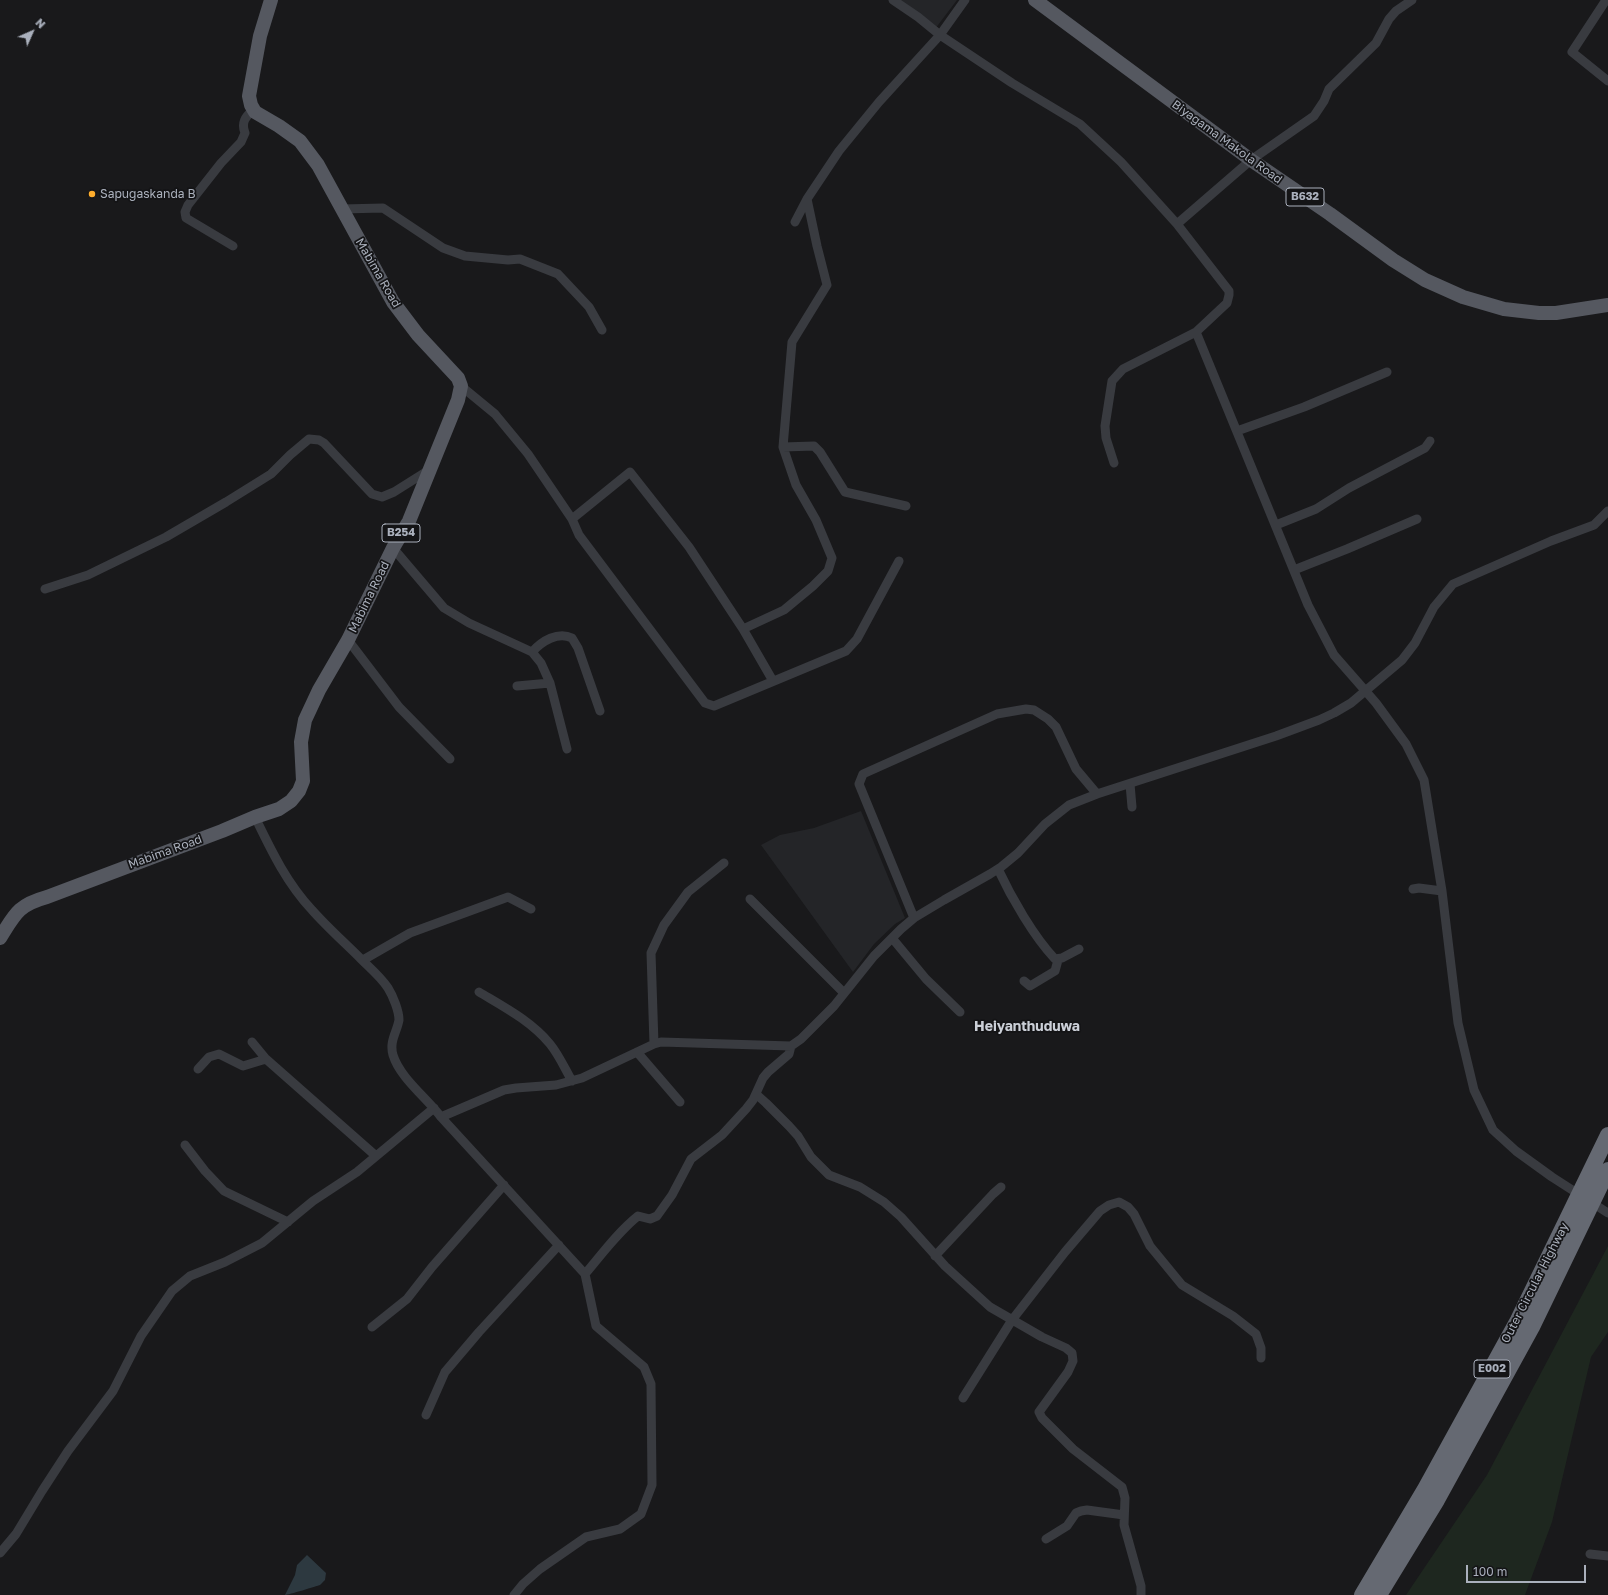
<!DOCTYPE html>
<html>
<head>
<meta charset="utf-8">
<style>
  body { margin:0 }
  #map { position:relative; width:1608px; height:1595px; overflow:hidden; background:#19191b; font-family:"Golos Text",sans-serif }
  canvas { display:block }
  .north { position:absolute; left:12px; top:12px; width:40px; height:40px; -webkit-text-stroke:3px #141416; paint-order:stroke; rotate:45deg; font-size:11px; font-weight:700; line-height:16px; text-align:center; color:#aab0bc }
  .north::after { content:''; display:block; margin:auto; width:14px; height:18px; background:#aab0bc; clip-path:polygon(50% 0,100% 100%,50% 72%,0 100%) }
  .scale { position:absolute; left:1466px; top:1565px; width:120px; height:18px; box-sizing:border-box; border:2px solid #aab0bc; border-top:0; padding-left:5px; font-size:12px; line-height:14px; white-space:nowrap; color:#aab0bc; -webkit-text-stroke:3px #141416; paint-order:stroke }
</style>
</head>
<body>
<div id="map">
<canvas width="1608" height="1595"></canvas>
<div class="north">N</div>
<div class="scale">100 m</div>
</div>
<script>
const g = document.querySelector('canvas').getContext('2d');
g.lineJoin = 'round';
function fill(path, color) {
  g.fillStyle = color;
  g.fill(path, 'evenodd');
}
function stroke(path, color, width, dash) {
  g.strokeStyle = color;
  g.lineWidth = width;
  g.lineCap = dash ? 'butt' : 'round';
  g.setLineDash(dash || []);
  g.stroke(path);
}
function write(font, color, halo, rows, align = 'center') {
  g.font = font + ' "Golos Text",sans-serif';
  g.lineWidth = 3.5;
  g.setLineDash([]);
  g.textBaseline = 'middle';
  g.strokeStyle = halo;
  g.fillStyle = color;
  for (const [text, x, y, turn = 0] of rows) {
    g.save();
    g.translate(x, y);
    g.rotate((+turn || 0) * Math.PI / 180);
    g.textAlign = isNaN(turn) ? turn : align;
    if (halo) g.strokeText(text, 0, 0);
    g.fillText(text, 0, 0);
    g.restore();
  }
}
fill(new Path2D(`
  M894,0H957L935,29Z
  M861,811L905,918L895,924L874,944L853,972L761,845L780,835L814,828Z`), '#242528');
fill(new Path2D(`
  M1608,1246V1332L1591,1357L1552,1522L1525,1595H1406L1487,1475Z`), '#1e271f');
fill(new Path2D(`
  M307,1555L326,1573L325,1580C324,1581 321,1584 320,1585C317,1586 288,1595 285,1595L295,1575L297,1565Z`), '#2d3940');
stroke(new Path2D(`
  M893,0L918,17L940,35L1012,83L1080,124L1121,162L1177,224L1229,291V295L1227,303L1196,332L1123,369L1112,381L1105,426L1106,438L1114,463
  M1606,0L1572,52L1608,81
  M342,209L383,208L443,248L465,256L508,260L520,259L558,274L589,307L602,330
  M795,222L807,199L839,151L879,102L940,35L965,0
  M1177,224L1251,160L1314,116L1324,101L1329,89L1376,43L1389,19L1396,11L1412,0
  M233,246L186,218L185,212L188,205L221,163L241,142L245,133C241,123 245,117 253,110
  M1196,332L1308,605L1334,655L1376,703L1406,744L1424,780L1442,891L1458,1023L1474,1090L1493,1130L1516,1151L1552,1177L1608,1213
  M461,386L495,414L528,454L572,519L579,535L705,703L714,706L846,651L857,639L899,561
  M1237,431L1304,407L1387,372
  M783,447L814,446L820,452L845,492L906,506
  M572,519L630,472L689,547L743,629L773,681
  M1276,525L1316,509L1349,488L1425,448L1430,441
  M393,548L444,608L469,623L532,652L541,663L550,683L567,749
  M1294,570L1347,549L1417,519
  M45,589L88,575L166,537L226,502L271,474L290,455L309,439L319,440L324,443L372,494L382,497L394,492L429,470
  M743,629L784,610L813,586L828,571L832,558L816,520L796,485L783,447L792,342L827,285L817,246L807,199
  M348,640L399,707L450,759
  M532,652C542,641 558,631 572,638L578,648L600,711
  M517,686L550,683
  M1130,784L1132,807
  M255,817C271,850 286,882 312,910C327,927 345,943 361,959C370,968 381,977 388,988C393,996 399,1011 399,1020C397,1032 389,1041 393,1055C400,1078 427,1098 441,1117L504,1090L516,1088L556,1085L582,1078L654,1044L661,1042L791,1046L801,1039L834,1006L874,956L901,929L914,918L944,900L990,874L1001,867L1018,853L1045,824L1069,805L1097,794L1276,736L1319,720L1334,713L1351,703L1402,660L1415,643L1434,607L1453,584L1551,541L1594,525L1608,511
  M998,869C1011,897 1034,937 1055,959L1062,958L1079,949
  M1413,889L1419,888L1442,891
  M750,899L844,993
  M914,918L859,784L863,774L997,714L1026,709L1034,710L1048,719L1056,727L1076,769L1097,794
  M892,938L926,979L960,1012
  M363,960L410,933L508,897L531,909
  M1024,981L1030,986L1055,971L1058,960
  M479,992C504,1007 531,1021 550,1044C559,1055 565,1069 572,1081
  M654,1044L651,953L664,925L688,892L724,863
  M637,1052L680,1102
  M266,1059L376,1156
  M198,1069L209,1057L219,1054L243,1066L266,1059L252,1042
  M756,1094L766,1103L789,1126L798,1136L811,1157L829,1175L860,1187L884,1202L901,1217L945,1266L990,1307L1042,1337L1066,1348L1072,1353L1073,1361L1068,1372L1039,1412L1042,1418L1073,1449L1122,1487L1125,1498L1124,1525L1141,1586V1595
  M441,1117L585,1274L596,1326L644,1367L651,1384L652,1485L641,1514L620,1529L586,1537L540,1569L523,1584L514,1595
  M185,1145L205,1171L224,1191L288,1222
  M935,1256L993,1194L1001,1187
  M585,1274C602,1254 618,1232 638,1216L650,1219L657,1216L672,1195L691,1159L722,1135L746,1109L753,1100L763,1078L768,1072L789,1054L791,1046
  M372,1327L407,1299L432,1267L504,1185
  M963,1398L1012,1320L1065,1252L1100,1211L1109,1205L1119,1202L1128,1207L1134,1214L1150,1246L1182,1285L1233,1316L1256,1334L1261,1348V1358
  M426,1415L445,1372L479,1332L559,1245
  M1046,1539L1067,1526L1076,1513L1081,1511L1087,1510L1124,1515
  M0,1553L16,1534L42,1491L68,1451L113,1391L141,1336L172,1291L190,1276L225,1262L262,1243L313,1201L357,1172L434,1108
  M1590,1554L1608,1556`), '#393b40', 9);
stroke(new Path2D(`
  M1035,0L1251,160L1330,214L1393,260L1425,280L1463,297L1504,309L1539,313H1556L1608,305
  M0,938C15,914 18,905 47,897L222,831L255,817L279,809L291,801L299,791L303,781L301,742L305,720L319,690L348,640L393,548L409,521L458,400L461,386L458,378L418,335L393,302L318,165L300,141L279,126L255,112L251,105L249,96L260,36L271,0`), '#555860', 14);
stroke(new Path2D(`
  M1362,1595L1425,1489L1518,1320L1608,1135
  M1379,1595L1437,1500L1532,1327L1608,1170`), '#656972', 16);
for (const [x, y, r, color] of [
  [92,194,4,"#fead2d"]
]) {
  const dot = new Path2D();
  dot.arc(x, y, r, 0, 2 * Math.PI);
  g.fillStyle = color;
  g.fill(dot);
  stroke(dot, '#141416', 1.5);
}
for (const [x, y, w] of [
  [1305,197,38],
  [401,533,38],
  [1492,1369,36]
]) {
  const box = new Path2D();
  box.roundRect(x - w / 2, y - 9, w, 18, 3);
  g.fillStyle = '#141416';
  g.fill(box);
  stroke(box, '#aab0bc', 1);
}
write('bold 11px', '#aab0bc', null, [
  ["B632",1305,197],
  ["B254",401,533],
  ["E002",1492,1369]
]);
write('12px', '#aab0bc', '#141416', [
  ["Biyagama Makola Road",1227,142,36],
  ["Mabima Road",378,273,60],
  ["Mabima Road",369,597,-64],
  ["Mabima Road",165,852,-20],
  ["Outer Circular Highway",1535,1283,-63]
]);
write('12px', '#aab0bc', '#141416', [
  ["Sapugaskanda B",100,194]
], 'left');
write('bold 14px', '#cbcfd7', '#141416', [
  ["Heiyanthuduwa",1027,1027]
]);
</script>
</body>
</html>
